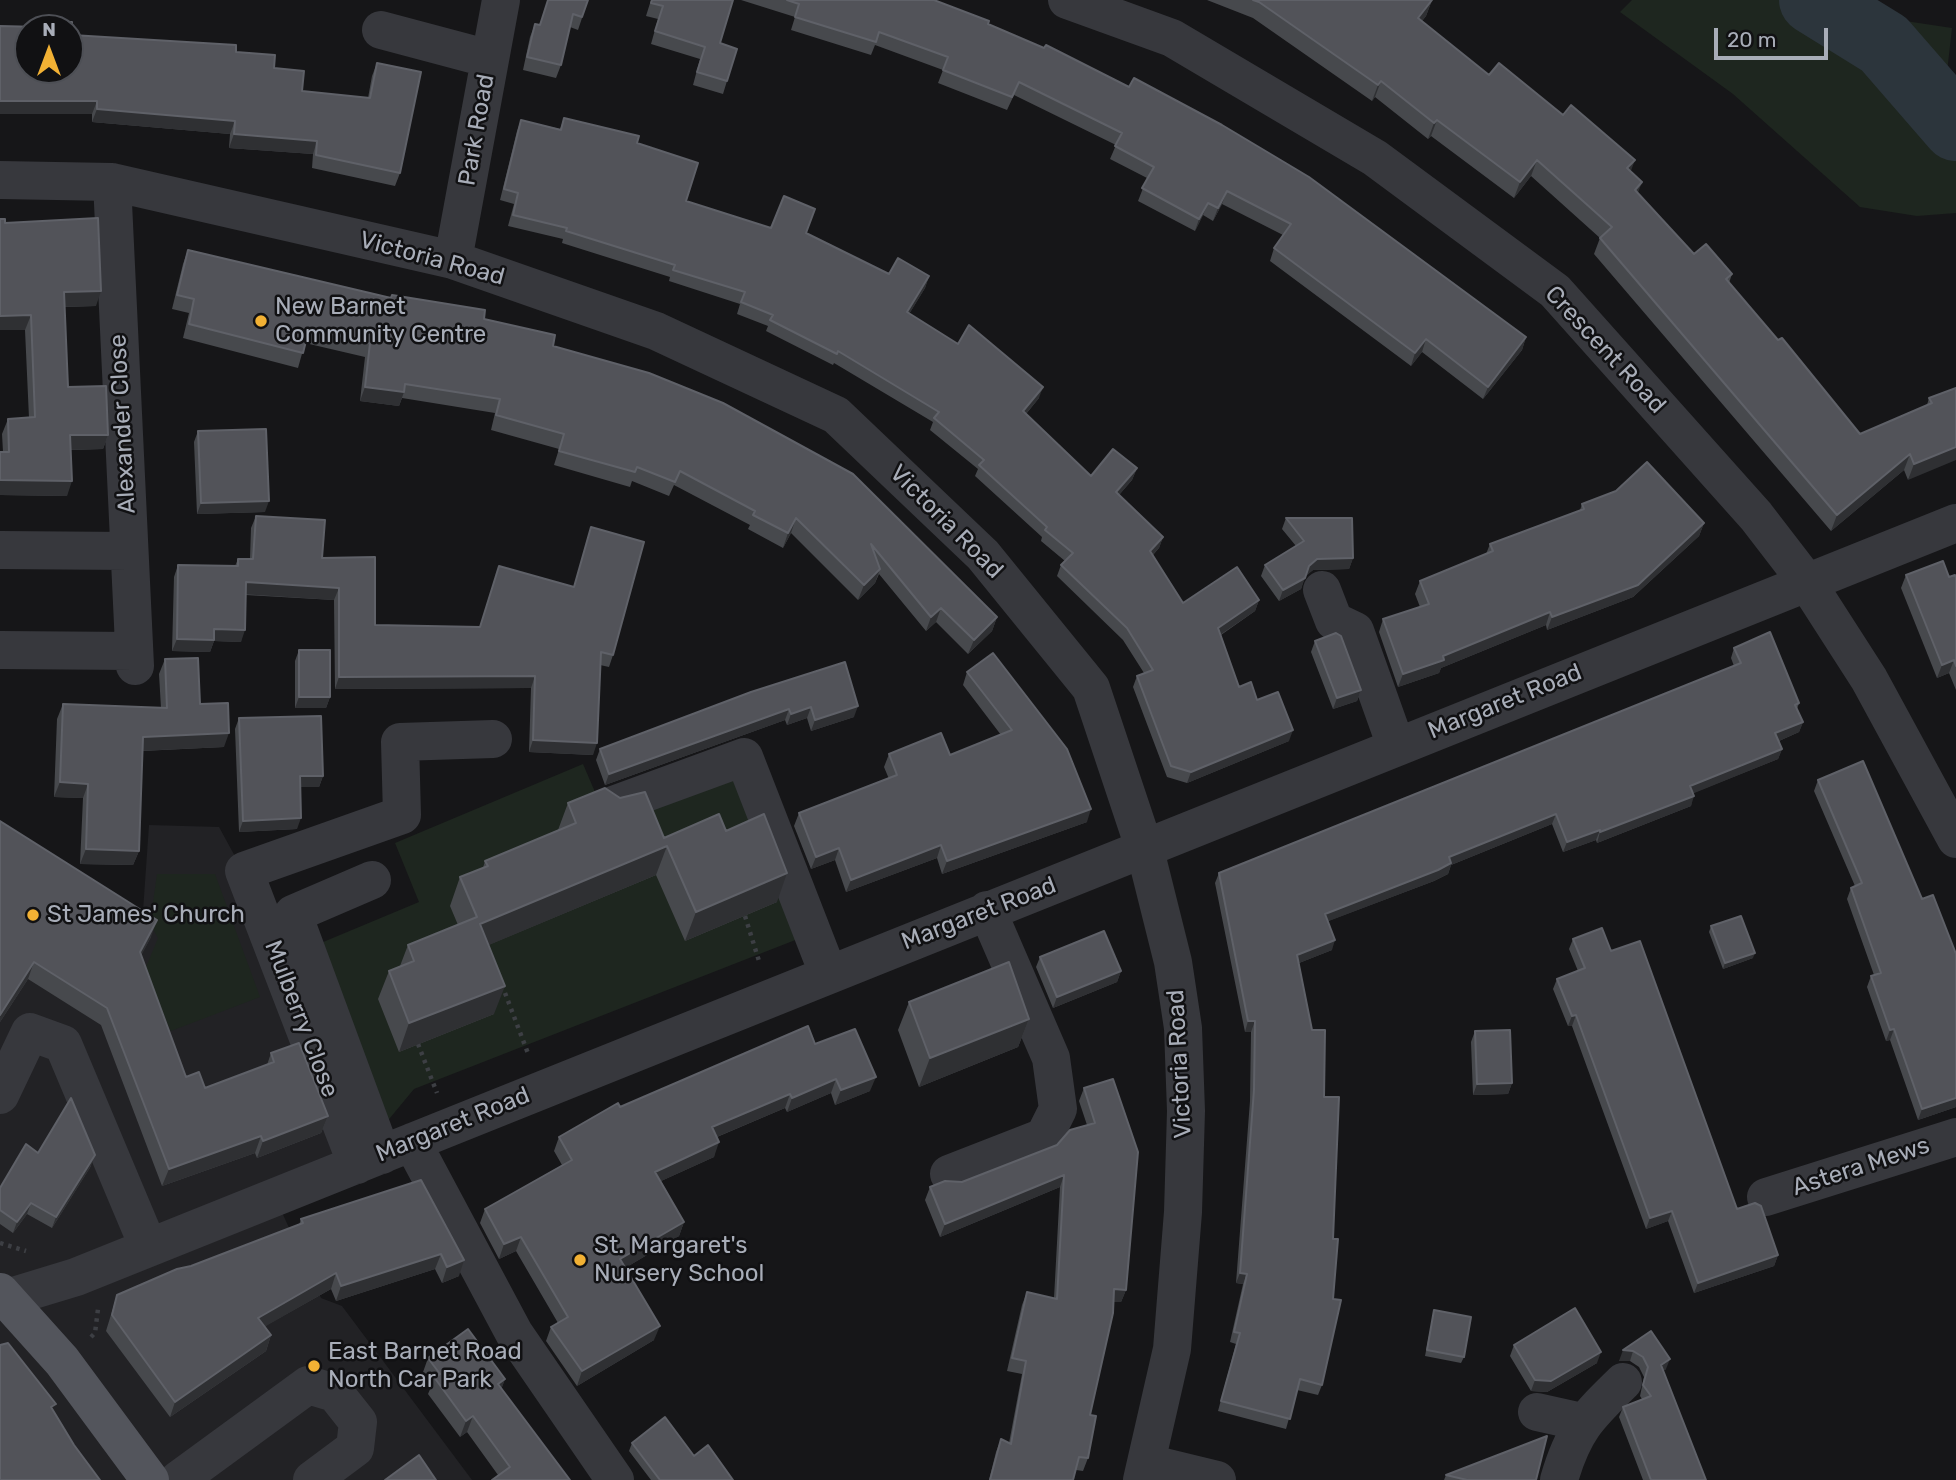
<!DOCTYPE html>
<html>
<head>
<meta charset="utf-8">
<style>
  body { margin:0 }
  #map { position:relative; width:1956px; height:1480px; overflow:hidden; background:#161618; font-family:Rubik,sans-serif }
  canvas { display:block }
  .north { position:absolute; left:14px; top:14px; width:70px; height:70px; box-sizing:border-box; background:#111113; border:2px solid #4d4f55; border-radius:50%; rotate:0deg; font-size:19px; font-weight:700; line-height:28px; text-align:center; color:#a8adb8 }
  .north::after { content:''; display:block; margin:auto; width:24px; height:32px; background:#f2b134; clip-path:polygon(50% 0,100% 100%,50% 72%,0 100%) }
  .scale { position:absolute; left:1714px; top:28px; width:114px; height:32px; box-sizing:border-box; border:4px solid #a8adb8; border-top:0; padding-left:9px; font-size:21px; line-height:24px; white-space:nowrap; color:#a8adb8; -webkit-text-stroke:5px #111113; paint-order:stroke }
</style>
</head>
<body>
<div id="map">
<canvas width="1956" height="1480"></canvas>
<div class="north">N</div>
<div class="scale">20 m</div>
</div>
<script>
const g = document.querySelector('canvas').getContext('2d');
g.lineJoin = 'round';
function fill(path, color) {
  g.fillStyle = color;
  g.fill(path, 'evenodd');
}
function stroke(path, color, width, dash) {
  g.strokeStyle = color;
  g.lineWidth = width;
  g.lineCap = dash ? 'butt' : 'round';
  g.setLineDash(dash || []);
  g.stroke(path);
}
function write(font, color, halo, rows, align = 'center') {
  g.font = font + ' Rubik,sans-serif';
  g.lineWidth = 5;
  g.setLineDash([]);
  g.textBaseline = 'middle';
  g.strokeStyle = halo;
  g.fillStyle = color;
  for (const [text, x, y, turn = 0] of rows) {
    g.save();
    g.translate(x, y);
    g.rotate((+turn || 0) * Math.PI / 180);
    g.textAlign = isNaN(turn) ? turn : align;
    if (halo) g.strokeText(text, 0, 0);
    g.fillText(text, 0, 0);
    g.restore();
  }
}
fill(new Path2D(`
  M0,822L143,911L149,825L219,827L243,871L357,1168L275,1197L321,1298L342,1306L472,1480H0Z`), '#222225');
fill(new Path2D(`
  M1632,0H1834L1839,11L1952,28L1941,126L1956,141V213L1917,216L1860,207L1733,94L1620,12Z
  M583,764L607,820L730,773L803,937L414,1089L385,1124L316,945L419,902L395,843Z
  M157,874H215L260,997L171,1031L144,972L158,938L150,924Z`), '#1e261f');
stroke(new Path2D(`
  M1813,0L1884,44L1956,127`), '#2c353c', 68);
stroke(new Path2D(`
  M745,916L759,961
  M502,985L529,1056
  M418,1044L437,1093
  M0,1243L26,1251
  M91,1337L95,1333L98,1309`), '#3d3f44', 4.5, [3.5, 5]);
stroke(new Path2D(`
  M1067,0L1172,38L1375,158L1555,291L1756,516L1806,581L1869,679L1956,839
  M381,30L490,59
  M0,180L112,182L453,260L656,331L836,415L983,555L1091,688L1145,850L1173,962L1183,1028L1186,1111L1183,1212L1172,1349L1142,1480
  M112,182L135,666
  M453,260L501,0
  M0,550L129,551
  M1322,590L1334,621L1355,631L1396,746
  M0,650L134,651
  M613,805L744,757L828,973
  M372,880L293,914L382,1155
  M0,1095L30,1032L63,1044L148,1246
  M412,1142L514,1333L615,1480
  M357,1165L244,871L402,815L400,742L493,739
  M949,1174L1044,1137L1058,1109L1051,1058L987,910
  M1766,1197L1956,1137
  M0,1300L76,1277L1956,523
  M1537,1412L1582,1422
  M1147,1463L1217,1480
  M178,1480L308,1385L335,1393L358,1422L355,1448L312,1480
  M1559,1480C1573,1431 1587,1417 1623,1382`), '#37383d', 38);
stroke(new Path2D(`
  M0,1292L62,1361L150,1480`), '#53555c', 38);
fill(new Path2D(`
  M588,0L578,30L570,27L561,65L556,78L523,70L530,37L535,24L540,25Z
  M651,0H733L720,43L727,81L723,94L693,85L700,59L651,44L658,19L646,16Z
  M741,0H934L988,24L1526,337L1522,350L1483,399L1422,352L1411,366L1270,261L1274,248L1283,235L1222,204L1213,221L1203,215L1195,231L1138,201L1147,178L1110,159L1116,145L1014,95L1007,110L938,83L943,70L875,45L871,55L791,30L795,17Z
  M1207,0H1432L1426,16L1422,21L1489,75L1630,172L1638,193L1694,254L1732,274L1729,283L1860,434L1927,405L1929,398L1956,388L1908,480L1904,470L1831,531L1594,254L1600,238L1531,176L1514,198L1431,136L1428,139L1375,97L1372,101L1253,18Z
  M40,22L72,35L236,52L274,68L302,91L368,98L372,76L377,63L400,173L395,186L312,168L313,154L229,148L230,134L92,122V114H0V26L38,27Z
  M564,118L637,143L686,201L771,228L806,233L889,274L929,276L925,288L909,314L1039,398L1026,414L1091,476L1137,468L1132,480L1119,495L1163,537L1159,548L1153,555L1183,603L1259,600L1255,611L1221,635L1239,687L1257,700L1289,741L1187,783L1167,777L1133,687L1137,676L1144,673L1123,640L1057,576L1061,565L1065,561L1041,541L1042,537L975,476L978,469L930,430L933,422L834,363L833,365L766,331L768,326L737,314L740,304L669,281L670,277L562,243L563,239L508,226L514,204L500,200L517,131L521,120L560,129Z
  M0,219L96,306L64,307L68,387L108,435L103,449L71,450L67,496L0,495V452H3L2,434L8,419L29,418L25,330H0Z
  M188,250L391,298L392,295L484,319L553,346L997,617L992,631L968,654L936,622L926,631L879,574L875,583L858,600L791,533L783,548L748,529L750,525L674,485L669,496L632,481L630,487L554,465L559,449L491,430L495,413L402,398L399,406L360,401L365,357L305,343L298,368L183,338L189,313L172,309L183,264Z
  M198,431L265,512L197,514L194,442Z
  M1582,504L1704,523L1699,536L1633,597L1547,630L1546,625L1441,668L1439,673L1398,687L1379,632L1383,619L1420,607L1415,594L1420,581L1486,554L1490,544L1580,510Z
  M256,516L322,558L375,625L480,627L499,566L574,587L591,527L613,655L609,667L600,665L593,755L529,752L531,688L335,689L334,600L246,595L241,642L214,641L210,652L172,651L174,577L178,565L235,566L238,559H250L251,528Z
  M1286,518L1353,558L1349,569L1313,570L1305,576L1301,589L1279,601L1261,576L1265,565L1296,546L1282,529Z
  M1906,575L1949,577L1956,578V690L1949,673L1937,678L1901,588Z
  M1315,641L1361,690L1357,701L1333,709L1311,652Z
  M1734,648L1799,703L1797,709L1803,722L1799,732L1779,741L1782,749L1778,759L1693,793L1691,806L1597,843L1596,840L1563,852L1552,824L1451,865L1448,874L1434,881L1328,921L1332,950L1299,963L1324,1097L1322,1385L1318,1395L1297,1390L1286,1429L1218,1411L1236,1344L1230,1342L1243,1284L1236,1283L1250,1101L1251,1032H1245L1215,883L1219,873L1734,666L1731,658Z
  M299,650L330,697L326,708H295V661Z
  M165,659L200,704L224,747L142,751L139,851L133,865L80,864L83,798L54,797L57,719L63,704L161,708L159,674Z
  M967,672L1087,822L942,874L937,858L846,892L835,860L811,869L794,826L799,813L889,779L884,767L889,754L950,755L1001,735L963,685Z
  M751,692L854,717L811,731L807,718L787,725L785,720L605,785L596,760L600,749Z
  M239,718L323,776L319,787H300L297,829L239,832L235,729Z
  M1818,780L1956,1107L1918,1120L1890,1040L1886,1041L1867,987L1871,976L1874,975L1847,899L1851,888L1855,886L1814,791Z
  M568,803L664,838L726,831L777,902L685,941L656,875L488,945L494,1014L399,1052L378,999L389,971L400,966L408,945L458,925L450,906L460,877L483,868L485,861L558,830Z
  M0,821L151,937L141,955L186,1077L205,1088L267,1065L271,1053L328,1116L321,1133L257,1158L255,1153L162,1186L101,1025L28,979L0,1022Z
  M1711,926L1753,958L1723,969L1709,932Z
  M1573,939L1611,951L1737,1209L1778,1255L1774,1266L1694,1293L1668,1221L1646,1229L1572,1026H1568L1553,989L1557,979L1578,971L1569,949Z
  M1040,957L1121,971L1117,982L1053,1008L1036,967Z
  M909,1002L1029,1019L1018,1047L919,1087L898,1030Z
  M1475,1031L1512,1083L1508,1094L1473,1095L1471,1042Z
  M815,1044L870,1091L835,1105L831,1093L787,1112L785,1108L717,1137L714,1157L661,1181L684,1222L679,1236L625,1268L654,1340L577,1386L546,1341L551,1327L558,1323L516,1251L499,1259L480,1223L485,1209L562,1165L554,1151L559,1137L620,1107Z
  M1113,1079L1126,1290L1121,1302H1113L1090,1415L1088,1458L1083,1471L1076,1470L1073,1480H989L996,1452L1001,1439L1009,1443L1022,1374L1007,1371L1022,1305L1027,1292L1054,1298L1060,1187L940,1237L925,1200L930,1187L962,1182L1057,1145L1087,1125L1079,1101L1084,1088Z
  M38,1153L91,1166L52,1228L27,1214L13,1233L0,1224V1188Z
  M421,1180L459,1276L442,1283L435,1269L336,1301L331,1289L265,1326L271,1335L266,1351L170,1417L106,1331L117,1295L299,1225L301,1219Z
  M1434,1310L1464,1357L1461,1363L1425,1356Z
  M1651,1331L1666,1369L1663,1371L1706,1480H1643L1619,1417L1623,1407L1642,1399L1640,1396L1644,1377L1639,1367L1630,1361H1619Z
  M1514,1345L1597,1363L1547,1392L1531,1391L1510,1356Z
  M428,1358L505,1379L501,1389L570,1480L498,1475L467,1432L460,1437L428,1394L431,1387L422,1375Z
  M632,1443L694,1456L733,1480H651L629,1451Z
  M1446,1475L1536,1480H1444Z`), '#47494d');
fill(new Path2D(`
  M1432,0L1426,16L1412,34L1418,18Z
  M1381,81L1375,97L1372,101L1378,85Z
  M0,101H97L92,114H0Z
  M97,109L235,121L230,134L92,122Z
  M1437,120L1431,136L1428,139L1434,123Z
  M234,134L317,141L313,154L229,148Z
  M1537,160L1531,176L1514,198L1520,182Z
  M1635,160L1629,176L1627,168Z
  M1642,182L1636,198L1635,190Z
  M1227,191L1222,204L1213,221L1218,208Z
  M1208,203L1203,215L1195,231L1199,219Z
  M929,276L925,288L903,324L907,312Z
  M101,291L96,306L58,307L64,292Z
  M31,315L25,330H0V316Z
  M1526,337L1522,350L1483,399L1488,387Z
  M1426,339L1422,352L1411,366L1415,353Z
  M365,387L404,392L399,406L360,401Z
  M1043,387L1039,398L1019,422L1023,411Z
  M70,435H108L103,449L65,450Z
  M1956,447V460L1908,480L1914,464Z
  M1910,454L1904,470L1831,531L1837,515Z
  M1137,468L1132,480L1112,503L1116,492Z
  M0,480L72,481L67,496L0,495Z
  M269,501L265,512L197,514L201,503Z
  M796,518L791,533L783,548L788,533Z
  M1704,523L1699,536L1633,597L1547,630L1552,617Z
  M1163,537L1159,548L1146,562L1150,551Z
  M1353,558L1349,569L1313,570L1305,577L1309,566L1317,559Z
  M880,569L875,583L858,600L864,585Z
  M1305,578L1301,589L1279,601L1283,590Z
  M246,582L339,588L334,600L241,594Z
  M1259,600L1255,611L1214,639L1218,628Z
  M941,608L936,622L926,631L931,617Z
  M1550,612L1546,625L1441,668L1439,673L1398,687L1403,674L1443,656Z
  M997,617L992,631L968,654L974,640Z
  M214,629L245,630L241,642L214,641L210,652L172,651L177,639Z
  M1954,660L1949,673L1937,678L1942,665Z
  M535,676L531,688L335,689L339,677Z
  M1361,690L1357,701L1333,709L1337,698Z
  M299,697H330L326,708H295Z
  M858,706L854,717L811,731L815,720Z
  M811,707L807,718L787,725L791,714Z
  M789,709L785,720L605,785L609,774Z
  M1803,722L1799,732L1772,744L1775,733Z
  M1293,730L1289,741L1187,783L1191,772Z
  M229,733L224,747L138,751L143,737Z
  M533,740L597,743L593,755L529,752Z
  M1782,749L1778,759L1687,796L1690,786Z
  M300,776H323L319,787H296Z
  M60,782L88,784L83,798L54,797Z
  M1694,796L1691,806L1597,843L1600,832Z
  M1091,809L1087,822L942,874L947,861Z
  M1556,814L1552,824L1451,865L1448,874L1434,881L1321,924L1325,914L1449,857Z
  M301,818L297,829L239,832L243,821Z
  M1600,830L1596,840L1563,852L1567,842Z
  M941,845L937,858L846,892L851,880Z
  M667,846L656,875L470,953L480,924Z
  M839,848L835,860L811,869L816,857Z
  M86,849L139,851L133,865L80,864Z
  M787,873L777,902L685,941L696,912Z
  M157,920L151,937L134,969L140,952Z
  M1335,940L1332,950L1294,965L1297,955Z
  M1755,953L1753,958L1723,969L1725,963Z
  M34,962L28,979L0,1022V1015Z
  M1121,971L1117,982L1053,1008L1057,997Z
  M505,986L494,1014L399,1052L409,1023Z
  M1576,1015L1572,1026H1568L1572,1016Z
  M1029,1019L1018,1047L919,1087L930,1058Z
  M1248,1021H1255L1251,1032H1245Z
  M1894,1029L1890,1040L1886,1041L1890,1030Z
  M876,1077L870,1091L835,1105L841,1090Z
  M836,1079L831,1093L787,1112L792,1098Z
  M1512,1083L1508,1094L1473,1095L1477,1084Z
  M790,1094L785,1108L707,1141L712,1127Z
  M1956,1098V1107L1918,1120L1922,1109Z
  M328,1116L321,1133L257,1158L263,1141Z
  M261,1136L255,1153L162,1186L169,1169Z
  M719,1142L714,1157L650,1186L655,1172Z
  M95,1155L91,1166L52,1228L56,1217Z
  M1064,1175L1060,1187L940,1237L945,1224Z
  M31,1203L27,1214L13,1233L17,1222Z
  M1672,1211L1668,1221L1646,1229L1650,1218Z
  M684,1222L679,1236L615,1274L620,1259Z
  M521,1237L516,1251L499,1259L504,1244Z
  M441,1254L435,1269L336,1301L341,1286Z
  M1778,1255L1774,1266L1694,1293L1698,1283Z
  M464,1260L459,1276L442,1283L447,1267Z
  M336,1273L331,1289L252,1334L258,1318Z
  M1240,1273L1247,1274L1243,1284L1236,1283Z
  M1114,1289L1126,1290L1121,1302H1110Z
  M660,1326L654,1340L577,1386L582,1371Z
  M271,1335L266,1351L170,1417L175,1402Z
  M1623,1350L1633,1351L1630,1361H1619Z
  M1601,1352L1597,1363L1547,1392L1531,1391L1535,1380Z
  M1670,1359L1666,1369L1657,1375L1661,1365Z
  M505,1379L499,1396L498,1384Z
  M473,1416L467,1432L460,1437L466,1421Z`), '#2f3033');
const building = new Path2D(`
  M548,0H588L582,17L573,14L561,65L527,57L535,24L540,25Z
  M652,0H733L720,43L737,49L727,81L697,72L705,47L655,31L663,6L651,3Z
  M787,0H934L989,21L988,24L1044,48L1046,45L1129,87L1134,78L1222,125L1309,177L1526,337L1488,387L1426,339L1415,353L1274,248L1291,224L1227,191L1218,208L1208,203L1199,219L1142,188L1154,167L1115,146L1122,133L1019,82L1012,97L943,70L948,57L879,32L876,42L795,17L799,4Z
  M1253,0H1432L1418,18L1489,75L1499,63L1563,115L1571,105L1635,160L1627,168L1642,182L1635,190L1694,254L1706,244L1732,274L1726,279L1778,340L1782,338L1860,434L1932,403L1929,398L1956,388V447L1914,464L1910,454L1837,515L1600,238L1612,227L1537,160L1520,182L1437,120L1434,123L1381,81L1378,85L1259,2Z
  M40,22H72V35L236,45V52L275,55L274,68L304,71L302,91L370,98L377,63L421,72L400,173L316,155L317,141L234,134L235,121L97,109V101H0V26L40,27ZM28,28H70V70H28Z
  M564,118L639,136L637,143L698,163L686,201L771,228L784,196L815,209L806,233L889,274L898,258L929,276L907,312L958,344L969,325L1043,387L1023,411L1091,476L1113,449L1137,468L1116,492L1163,537L1150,551L1183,603L1237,567L1259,600L1218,628L1239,687L1251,682L1257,700L1278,692L1293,730L1191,772L1171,766L1137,676L1153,670L1127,628L1061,565L1073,553L1045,530L1047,527L979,465L984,460L934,418L939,412L838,351L837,354L770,320L773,315L741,302L745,292L673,270L675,265L566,231L567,228L513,215L518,193L504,189L521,120L561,130Z
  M98,218L101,291L64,292L68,387L106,386L108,435H70L72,481L0,480V452H9L8,419L35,417L31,315L0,316V219H5V223Z
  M188,250L391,298L392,295L485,310L484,319L555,335L553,346L649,373L723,403L853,474L997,617L974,640L941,608L931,617L871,544L880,569L864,585L796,518L788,533L753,515L755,511L680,471L675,482L637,467L635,472L559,451L564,434L496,415L500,399L405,384L404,392L365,387L370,343L309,329L303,353L189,324L194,299L177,295Z
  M266,429L269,501L201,503L198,431Z
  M1647,462L1704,523L1638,585L1552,617L1550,612L1443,656L1444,660L1403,674L1383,619L1429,604L1420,581L1493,551L1490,544L1584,509L1582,504L1616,491Z
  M256,516L325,520L322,558L375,557V625L480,627L499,566L574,587L591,527L644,542L613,655L601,652L597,743L533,740L535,676L339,677V588L246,582L245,630L214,629V640L177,639L178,565L238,566V559H253Z
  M1286,518H1352L1353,558L1317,559L1309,566L1305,578L1283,590L1265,565L1304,541Z
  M1943,561L1949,577L1955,575L1956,578V666L1954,660L1942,665L1906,575Z
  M1770,632L1799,703L1795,705L1803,722L1775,733L1782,749L1690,786L1694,796L1600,832V830L1567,842L1556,814L1449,857L1451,863L1438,870L1325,914L1335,940L1297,955L1312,1030H1325L1324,1097H1339L1333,1239H1338L1333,1299L1341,1300L1322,1385L1300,1379L1290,1419L1221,1401L1240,1333L1234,1332L1247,1274L1240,1273L1254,1090L1255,1021H1248L1219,873L1741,663L1734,648Z
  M1336,633L1341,636L1361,690L1337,698L1315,641Z
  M299,650H330V697H299Z
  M993,653L1067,749L1091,809L947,861L941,845L851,880L839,848L816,857L799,813L897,775L889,754L941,733L950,755L1012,730L967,672Z
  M198,658L200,704L228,703L229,733L143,737L139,851L86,849L88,784L60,782L63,704L167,708L165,659Z
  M845,662L858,706L815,720L811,707L791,714L789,709L609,774L600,749L751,692Z
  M321,716L323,776H300L301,818L243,821L239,718Z
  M1863,761L1922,899L1933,895L1956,954V1098L1922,1109L1894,1029L1890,1030L1871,976L1881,973L1851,888L1862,883L1818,780Z
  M605,788L620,798L645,792L664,838L719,814L726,831L764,814L787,873L696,912L667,846L480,924L505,986L409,1023L389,971L414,961L408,945L477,917L460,877L488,866L485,861L576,823L568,803Z
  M0,821L157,920L140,952L186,1077L199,1072L205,1088L274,1062L271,1053L299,1043L328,1116L263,1141L261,1136L169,1169L107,1008L34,962L0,1015Z
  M1741,916L1755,953L1725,963L1711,926Z
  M1602,928L1611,951L1640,941L1737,1209L1755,1203L1761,1206L1778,1255L1698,1283L1672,1211L1650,1218L1576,1015L1572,1016L1557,979L1585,968L1573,939Z
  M1104,931L1121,971L1057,997L1040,957Z
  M1009,962L1029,1019L930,1058L909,1002Z
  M808,1026L815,1044L855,1029L876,1077L841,1090L836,1079L792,1098L790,1094L712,1127L719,1142L655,1172L684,1222L620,1259L660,1326L582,1371L551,1327L568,1317L521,1237L504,1244L485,1209L572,1160L559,1137L618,1103L620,1107Z
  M1510,1030L1512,1083L1477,1084L1475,1031Z
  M1113,1079L1138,1152L1126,1290L1114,1289L1113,1313L1090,1415L1096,1416L1088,1458L1079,1457L1073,1480H990L1001,1439L1011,1444L1026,1361L1012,1358L1027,1292L1057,1299L1064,1175L945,1224L930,1187L945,1181L962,1182L1057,1145L1070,1130L1095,1123L1084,1088Z
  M71,1098L95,1155L56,1217L31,1203L17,1222L0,1210V1188L26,1144L38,1153Z
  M421,1180L464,1260L447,1267L441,1254L341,1286L336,1273L258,1318L271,1335L175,1402L112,1315L117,1295L177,1269L191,1266L303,1223L301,1219Z
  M1575,1308L1601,1352L1551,1381L1535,1380L1514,1345Z
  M1434,1310L1471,1317L1464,1357L1427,1350Z
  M468,1329L505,1379L498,1384L570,1480H492L510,1467L473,1416L466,1421L434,1377L440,1374L428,1358Z
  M1651,1331L1670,1359L1661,1365L1706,1480H1651L1623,1407L1651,1396L1643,1385L1648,1367L1643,1357L1633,1351L1623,1350Z
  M8,1343L56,1404L51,1407L74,1445L100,1480H0V1345Z
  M665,1417L694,1456L708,1445L733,1480H660L632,1443Z
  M1547,1436L1536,1480H1467L1446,1475Z
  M419,1455L436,1480H385Z`);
fill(building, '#525359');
stroke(building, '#5f6168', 2);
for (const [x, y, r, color] of [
  [261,321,7,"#f2b134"],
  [33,915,7,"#f2b134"],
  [580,1260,7,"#f2b134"],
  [314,1366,7,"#f2b134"]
]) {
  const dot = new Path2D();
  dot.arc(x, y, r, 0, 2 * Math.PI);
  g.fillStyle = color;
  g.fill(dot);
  stroke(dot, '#111113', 2.5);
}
write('24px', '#a8adb8', '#111113', [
  ["Park Road",477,130,-80],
  ["Victoria Road",432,259,15],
  ["Crescent Road",1605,350,47],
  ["Alexander Close",123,424,-93],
  ["Victoria Road",946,522,45],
  ["Margaret Road",1505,702,-22],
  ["Margaret Road",979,914,-21],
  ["Mulberry Close",301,1019,69],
  ["Victoria Road",1180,1064,-93],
  ["Margaret Road",453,1125,-22],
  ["Astera Mews",1861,1167,-18]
]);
write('24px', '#a8adb8', '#111113', [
  ["New Barnet",275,307],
  ["Community Centre",275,335],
  ["St James' Church",47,915],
  ["St. Margaret's",594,1246],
  ["Nursery School",594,1274],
  ["East Barnet Road",328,1352],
  ["North Car Park",328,1380]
], 'left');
</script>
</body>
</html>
